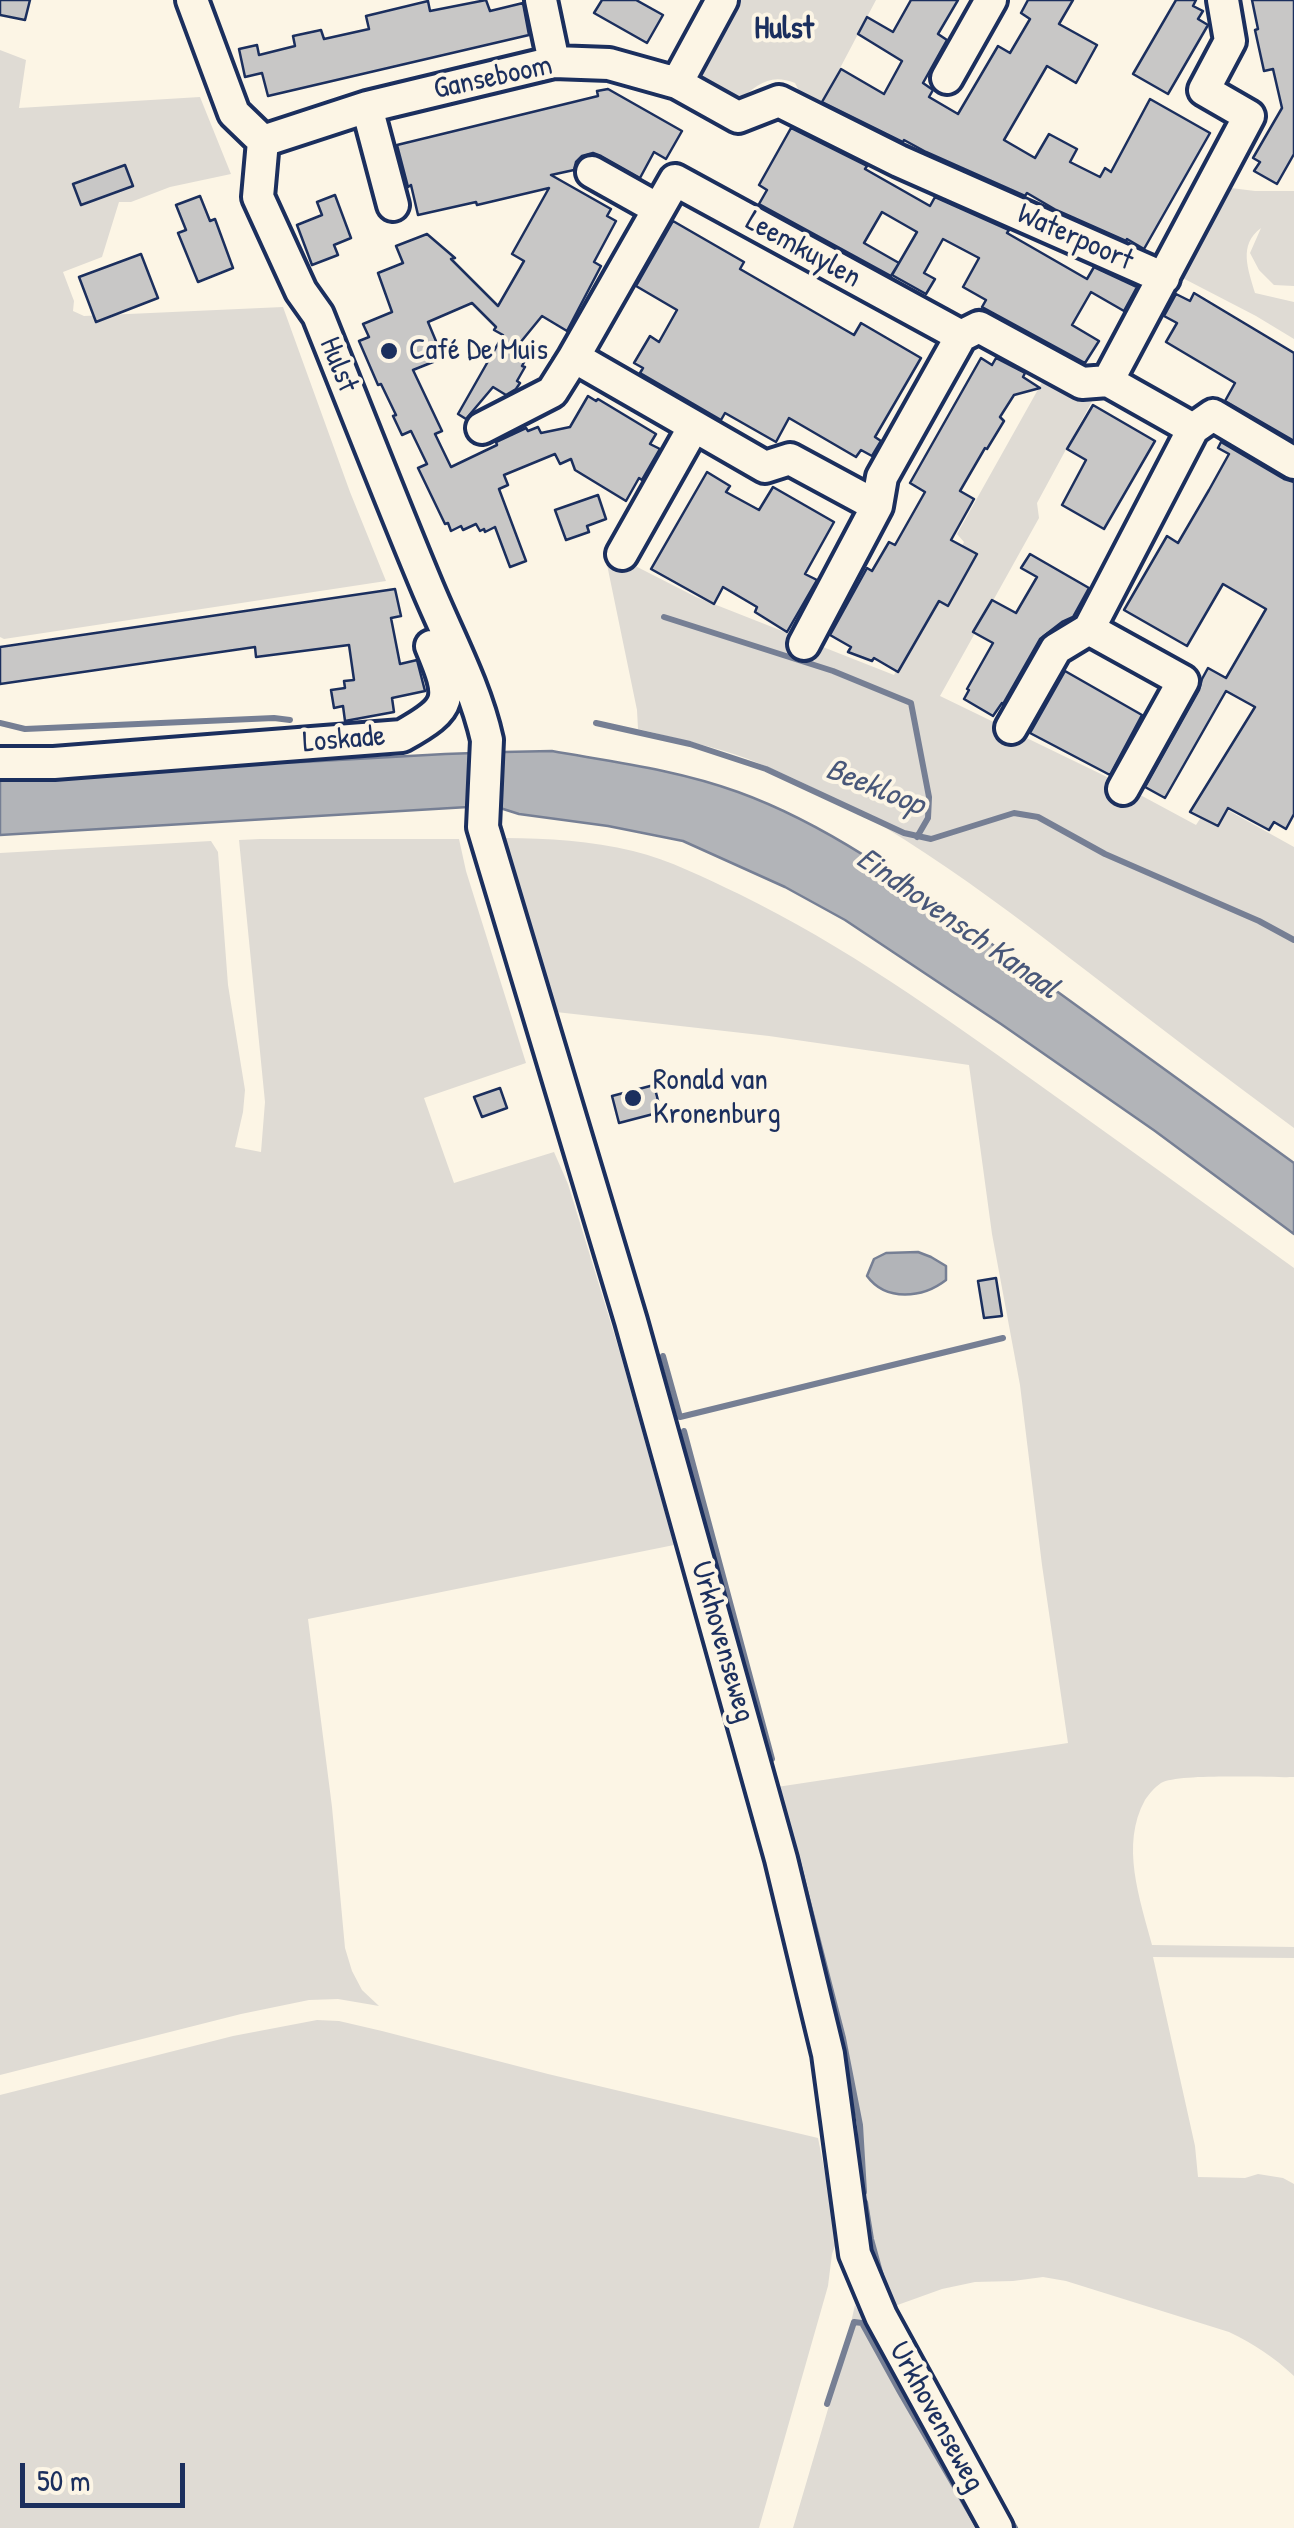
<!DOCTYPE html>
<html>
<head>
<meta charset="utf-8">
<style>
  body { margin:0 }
  #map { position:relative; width:1294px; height:2528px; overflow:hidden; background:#fcf5e5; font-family:"Patrick Hand",sans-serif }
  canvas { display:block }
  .scale { position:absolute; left:20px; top:2463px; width:165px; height:45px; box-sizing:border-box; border:5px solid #1b2f5e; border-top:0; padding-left:12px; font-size:30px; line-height:35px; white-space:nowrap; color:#1b2f5e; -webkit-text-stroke:8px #fcf5e5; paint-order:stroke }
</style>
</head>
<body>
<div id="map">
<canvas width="1294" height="2528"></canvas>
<div class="scale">50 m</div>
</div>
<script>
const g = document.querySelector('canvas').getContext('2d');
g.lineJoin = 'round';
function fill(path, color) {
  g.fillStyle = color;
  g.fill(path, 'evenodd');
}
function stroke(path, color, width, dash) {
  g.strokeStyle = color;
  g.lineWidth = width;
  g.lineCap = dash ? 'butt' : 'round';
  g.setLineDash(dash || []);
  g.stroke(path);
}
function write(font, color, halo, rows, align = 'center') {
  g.font = font + ' "Patrick Hand",sans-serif';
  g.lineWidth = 8;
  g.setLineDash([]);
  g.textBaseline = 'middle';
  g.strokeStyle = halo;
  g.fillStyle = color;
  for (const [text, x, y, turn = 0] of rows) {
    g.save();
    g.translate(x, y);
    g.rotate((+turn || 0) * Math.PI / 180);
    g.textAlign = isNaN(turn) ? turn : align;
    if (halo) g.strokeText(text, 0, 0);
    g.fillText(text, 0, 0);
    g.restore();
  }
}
fill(new Path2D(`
  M737,0H876L820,106L802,97L795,83C769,73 758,85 738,101L696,78Z
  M0,50L26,60L19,108L200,97L231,174L170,187L131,202H119L102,257L63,272L74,301L73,311L84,316L283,307L350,492L386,581L4,639L0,637Z
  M1223,187L1255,191H1294V286L1274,285L1259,270L1250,253L1261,228C1238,245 1248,269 1255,293L1294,302V339L1256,316L1173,273Z
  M1045,377L1096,394L1037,503L1039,518L940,696L1105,776L1196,825L1211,802L1215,803L1294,847V1128C1225,1077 1156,1025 1088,972C982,890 874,808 748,759C712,746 675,738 638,729L637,710L604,550L696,597L894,675L964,542L957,534Z
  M505,838C548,838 591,841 633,851C670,860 705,878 739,894C845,946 939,1013 1034,1081C1121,1143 1208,1206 1294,1268V1777C1268,1778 1180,1773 1161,1783C1155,1787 1149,1794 1145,1800C1120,1845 1140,1899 1152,1945L1294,1947V1958L1153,1957L1195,2146L1198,2177L1245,2178L1258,2174L1283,2178L1294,2184V2376C1274,2357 1254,2344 1229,2332L1066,2281L1043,2277L1013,2281L975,2282L942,2289L892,2307L868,2253L810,1915L777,1787L1068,1743L1042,1565L1020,1385L992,1234L969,1065L769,1036L556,1012Z
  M260,839H459L466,871L526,1063L424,1098L454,1183L554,1152L568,1184L621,1356L674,1545L308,1619L332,1807L345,1948L352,1971L362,1990L379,2006L338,1999L309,2000L241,2014L0,2075V853L211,841L218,852L228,985L245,1090L243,1112L235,1147L261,1152L265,1102L239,840Z
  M317,2020L339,2021L382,2031L548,2074L818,2138L838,2238L832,2254L828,2286L759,2528H0V2095L233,2036Z
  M855,2305L977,2528H793L843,2358Z`), '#dfdbd4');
const water = new Path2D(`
  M552,751C614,762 678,770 738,792C835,827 921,893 1004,953C1101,1023 1198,1093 1294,1163V1234L1155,1131L1001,1024L845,920L785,887L683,841L608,826L519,814L500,808L493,800L476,798L468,807L0,835V772L63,768L302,762L445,754L474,753L495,758L503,752Z
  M918,1252L931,1257L946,1266V1280C923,1298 886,1302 867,1276L874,1259L886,1253Z`);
fill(water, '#b2b4b8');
stroke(water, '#767f94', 2.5);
stroke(new Path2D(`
  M664,617L833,671L911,703L929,797L928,818L917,837
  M0,723L25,729L274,718L290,720
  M596,723L690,744L766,769L904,833L931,839L1014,813L1038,817L1105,854L1259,921L1294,940
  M663,1356L680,1417L1003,1338
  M684,1431L772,1759
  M797,1859L843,2038L860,2125L864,2192
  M865,2202L871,2239L883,2283
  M827,2404L854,2322L862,2323L900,2392L979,2528
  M1002,2506L1015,2528`), '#767f94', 6);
const building = new Path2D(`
  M0,0H30L25,20L0,15Z
  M486,0L490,11L523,3L529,35L268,96L262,73L245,77L239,49L257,45L259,55L295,46L293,36L321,30L324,39L369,29L366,16L428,1L430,11Z
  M602,0H636L663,15L647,43L594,13Z
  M911,0H958L938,34L947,40L923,83L933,90L929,97L958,114L998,46L1010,53L1030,19L1021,13L1028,0H1073L1059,24L1097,45L1076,83L1047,66L1004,140L1035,158L1049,134L1077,149L1070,162L1100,177L1105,168L1111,172L1150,99L1210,133L1144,249L1127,239L1126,241L1056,210L1027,193L1025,196L926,152L904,140L903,142L822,102L841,69L884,94L902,61L858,34L867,17L893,32Z
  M1176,0H1196L1193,6L1203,11L1198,19L1208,25L1168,94L1133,74Z
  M1252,0H1294V154L1277,184L1254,171L1260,162L1253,158L1282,108L1273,69L1264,71L1255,30L1258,29Z
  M608,89L682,131L666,159L654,152L640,178L601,156L593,153L582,156L576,162L574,170L551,175L611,209L607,216L616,221L594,262L601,266L567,331L542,316L515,349L528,355L522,366L525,367L517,381L520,383L516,389L506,395L493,387L466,419L458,414L503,335L494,330L496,327L472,303L428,322L443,358L413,370L442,431L435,434L451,467L497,445L496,442L526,428L528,431L538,427L541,433L570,427L588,396L596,401L598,399L656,434L650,444L660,449L642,480L639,478L626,501L575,470L571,459L560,464L555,454L504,475L508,485L499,489L526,561L510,567L495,527L485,532L484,529L480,531L476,524L463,530L461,526L451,531L448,523L445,524L418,468L427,464L411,431L402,435L393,416L396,415L381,384L378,385L359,341L369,337L363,324L392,312L378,273L403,263L396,246L427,234L455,258L451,259L498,306L524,261L512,254L549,188L477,205L476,202L418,215L411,185L408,187L397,145L598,96L597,91Z
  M791,128L867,166L865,169L930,206L935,197L1009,230L1007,233L1087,279L1094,267L1137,287L1124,311L1091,292L1072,325L1099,341L1085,363L982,307L986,300L963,287L979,258L943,239L924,273L935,279L926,294L892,275L917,232L882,212L864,243L899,263L891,276L759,204L767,190L759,185Z
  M125,165L133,186L81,205L73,184Z
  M335,195L351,238L334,245L338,255L312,265L297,225L322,215L317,202Z
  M200,196L210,221L215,219L233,268L198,282L178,233L186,230L176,205Z
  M673,221L744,262L740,269L854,335L861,323L921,358L875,437L881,441L872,456L861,450L856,457L789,418L776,442L725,413L721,420L640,373L643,368L634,363L650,336L659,342L677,310L636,286Z
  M141,254L158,298L96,322L79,277Z
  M1194,293L1294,353V441L1225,401L1235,383L1166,342L1177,323L1164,316L1176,294L1190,301Z
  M981,358L992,365L996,358L1025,373L1023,377L1040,388L1014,395L1000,417L1004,421L987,449L985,448L960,491L974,499L951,540L977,554L948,606L939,601L898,672L874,658L872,661L848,652L851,647L830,635L867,568L872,571L889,542L895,545L925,492L910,483Z
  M1093,405L1155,441L1104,529L1062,505L1086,460L1067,449Z
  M1221,442L1284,479L1294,482V814L1286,829L1274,822L1269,830L1228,808L1218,826L1190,812L1255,707L1226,691L1165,798L1145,787L1199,690L1202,679L1208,668L1226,678L1266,609L1223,584L1187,646L1124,610L1167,536L1178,543L1209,490L1229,454L1218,448Z
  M707,472L730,486L726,492L759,510L773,487L834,522L805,574L817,580L787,632L755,612L757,607L723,587L714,604L651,569Z
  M598,495L606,519L587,526L589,532L566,540L555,510Z
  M1030,554L1089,588L1073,617L1062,622L1040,639L1003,704L1002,703L993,716L964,699L969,690L967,689L993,643L973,632L992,600L1016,613L1037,577L1021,568Z
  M395,589L401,616L391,618L400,664L417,660L425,691L392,698L394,712L345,721L343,706L334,708L331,690L345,688L344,681L354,680L349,645L256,657L255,647L0,684V647Z
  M1065,671L1142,715L1110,775L1030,733Z
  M654,1085L661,1112L619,1123L612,1096Z
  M500,1088L507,1108L482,1117L474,1097Z
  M996,1278L1002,1316L984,1318L978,1281Z`);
fill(building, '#c8c7c6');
stroke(building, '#1b2f5e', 2.5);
const minor = new Path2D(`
  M192,0L234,113L263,141L258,197L301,291L318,315C354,405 389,495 426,584C447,635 475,686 487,740L483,827L631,1321L781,1859L828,2054L855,2254L881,2316L997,2528
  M541,0L554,62
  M947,78L991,0
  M677,83L722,0
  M367,107L393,205
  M263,141L367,107L554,62L609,64L677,83L738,117L779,101L899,161L1164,278
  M592,172L658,209
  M1108,381L1249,116L1204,90L1230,41L1223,0
  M482,428L552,392L574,357
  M877,506L790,459L765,467L574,357L675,180L961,336L979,327L1082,383L1108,381L1193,429
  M622,554L693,428
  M1089,629L1183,681L1123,789
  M804,644L877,506L882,477L961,336
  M1011,728L1056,649L1089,629L1193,429L1213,415L1294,463
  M0,763H54L402,736C454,707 453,699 431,646`);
stroke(minor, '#1b2f5e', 38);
stroke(minor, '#fcf5e5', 30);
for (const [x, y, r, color] of [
  [389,351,10,"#1b2f5e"],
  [633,1098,10,"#1b2f5e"]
]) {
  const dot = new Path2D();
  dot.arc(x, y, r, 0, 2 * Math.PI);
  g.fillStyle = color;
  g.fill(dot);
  stroke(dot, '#fcf5e5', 4);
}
write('30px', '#1b2f5e', '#fcf5e5', [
  ["Ganseboom",493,78,-12],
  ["Waterpoort",1075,238,24],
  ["Leemkuylen",803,250,29],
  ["Hulst",338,365,68],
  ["Loskade",344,740,-5],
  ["Urkhovenseweg",722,1642,74],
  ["Urkhovenseweg",936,2417,61]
]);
write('30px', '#1b2f5e', '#fcf5e5', [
  ["Café De Muis",409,351],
  ["Ronald van",653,1081],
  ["Kronenburg",653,1115]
], 'left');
write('bold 32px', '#1b2f5e', '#fcf5e5', [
  ["Hulst",784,29]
]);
write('italic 32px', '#485779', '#fcf5e5', [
  ["Beekloop",875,788,22],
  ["Eindhovensch Kanaal",957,924,35]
]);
</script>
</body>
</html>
